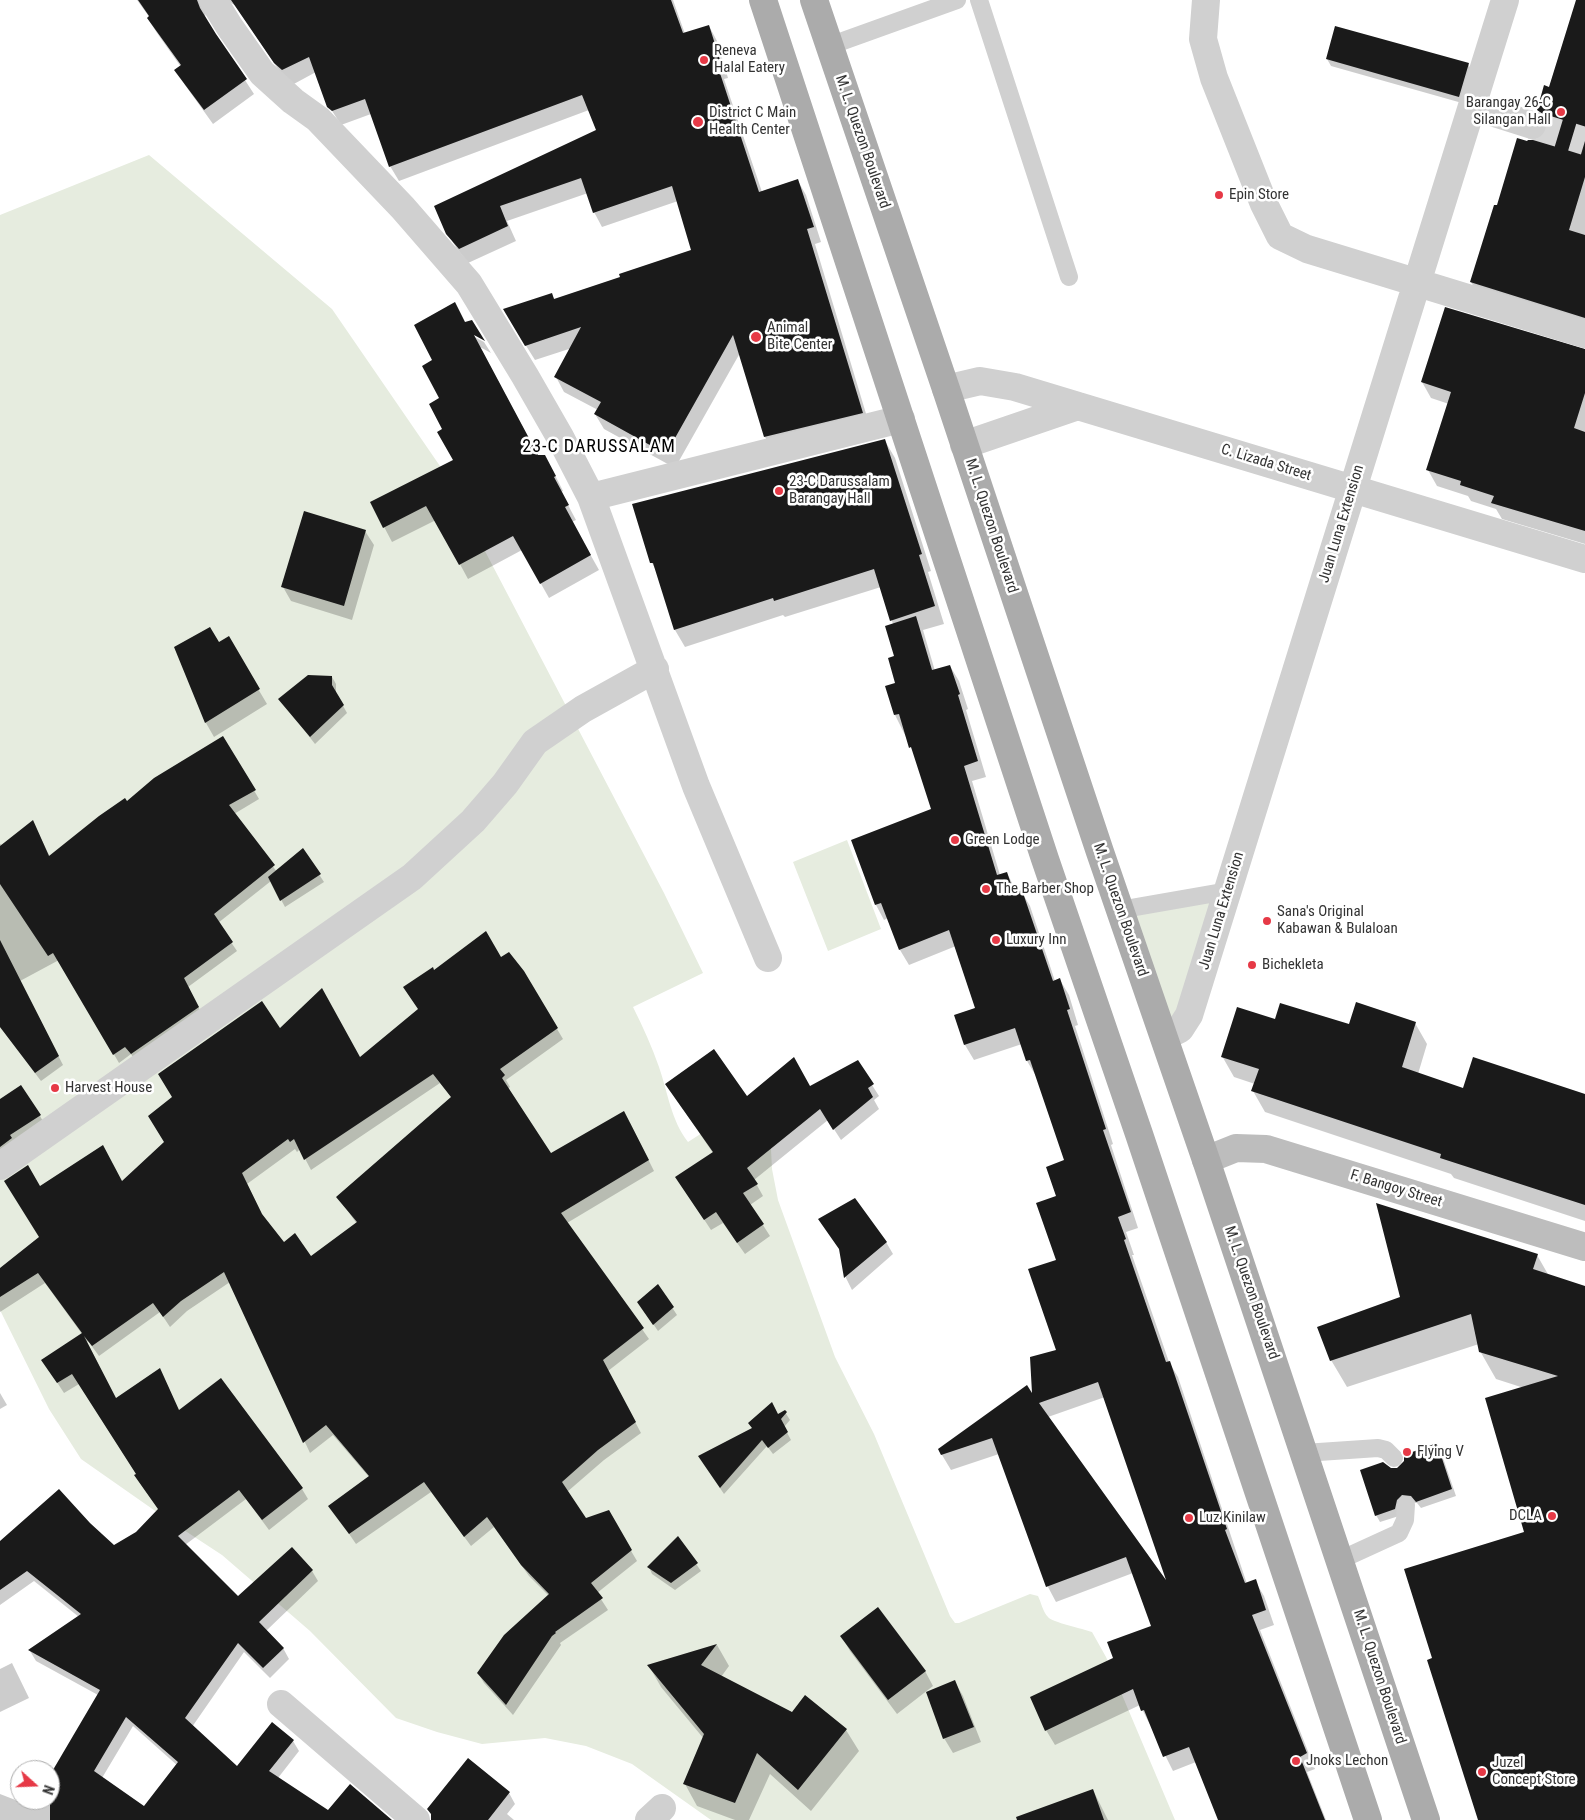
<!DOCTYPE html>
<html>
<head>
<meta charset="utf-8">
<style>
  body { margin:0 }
  #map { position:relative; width:1585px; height:1820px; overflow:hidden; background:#fff; font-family:"Roboto Condensed",sans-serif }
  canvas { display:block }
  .north { position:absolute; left:10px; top:1760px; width:50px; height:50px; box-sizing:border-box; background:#fff; border:1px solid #adadad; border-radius:50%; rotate:110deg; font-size:14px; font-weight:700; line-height:20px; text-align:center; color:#333 }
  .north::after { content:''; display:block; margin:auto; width:18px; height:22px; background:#e63946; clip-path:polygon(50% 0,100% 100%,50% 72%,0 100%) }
</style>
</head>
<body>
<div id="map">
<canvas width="1585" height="1820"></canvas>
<div class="north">N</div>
</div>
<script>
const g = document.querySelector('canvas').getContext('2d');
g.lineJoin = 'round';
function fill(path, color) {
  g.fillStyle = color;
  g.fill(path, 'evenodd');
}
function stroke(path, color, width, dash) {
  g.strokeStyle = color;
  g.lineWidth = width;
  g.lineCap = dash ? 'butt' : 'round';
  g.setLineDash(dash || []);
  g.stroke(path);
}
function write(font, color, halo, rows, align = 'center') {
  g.font = font + ' "Roboto Condensed",sans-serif';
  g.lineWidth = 5;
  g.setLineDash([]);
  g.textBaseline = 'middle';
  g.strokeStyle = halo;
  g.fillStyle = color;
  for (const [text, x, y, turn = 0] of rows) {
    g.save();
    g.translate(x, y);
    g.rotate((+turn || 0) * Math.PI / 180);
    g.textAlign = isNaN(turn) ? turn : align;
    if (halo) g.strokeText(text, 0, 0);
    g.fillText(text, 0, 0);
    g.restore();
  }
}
fill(new Path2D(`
  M149,155L332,309L442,469L664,893L703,973L633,1007C643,1027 652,1047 659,1067C668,1093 671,1120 688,1142L741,1108L765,1139L771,1149L772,1169L778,1200L835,1357L874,1434L950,1616L955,1623H959L1030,1594L1038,1596C1041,1602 1043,1612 1048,1617C1051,1622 1084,1629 1092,1632L1106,1657L1175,1820H711L632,1764L586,1746L545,1738L482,1744L437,1732L396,1718L310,1631L222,1555L161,1515L81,1459L49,1409L0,1310V215Z
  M847,840L881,929L828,951L793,862Z
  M1213,900L1179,1019L1166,1021L1132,916Z`), '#e6ecdf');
fill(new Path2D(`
  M137,0H217L207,8L205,17L206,20L254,94L213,124L185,85L176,70L181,67L157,33L148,19L150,18Z
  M226,0H673L685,34L709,26L717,41L728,78L724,79L762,192L798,181L806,195L821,242L815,244L870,427L774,452L765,437L740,353L675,468L604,429L595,414L598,410L564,392L556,377L572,348L535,360L513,325L552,295L555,300L621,278L692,251L678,201L602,227L594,212L588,193L507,221L516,241L468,263L457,249L448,234L598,131L589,110L399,181L390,166L371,114L341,125L329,106L316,72L292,85L284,78L236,6Z
  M1577,0H1585V330L1480,298L1471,282L1498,207L1528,143L1536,141L1544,137L1548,131L1547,126L1538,110L1549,88Z
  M1327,59L1468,64L1472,71L1462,103L1331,66Z
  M465,323L472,332L471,335L484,342L491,353L480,347L538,456L553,471L563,491L561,492L576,520L572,522L599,570L549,598L522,550L468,579L436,520L392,542L371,502L455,461L444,429L434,360Z
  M1585,350V544L1502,519L1496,509L1471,501L1468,496L1437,486L1428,470L1449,404L1431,398L1422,382Z
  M885,441L895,458L931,571L928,572L944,624L923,630L935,671L950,666L959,681L968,709L966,710L986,777L972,781L1000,875L1007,873L1017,893L1021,891L1030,906L1055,981L1060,980L1069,995L1078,1025L1075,1026L1113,1144L1111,1145L1138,1228L1126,1232L1134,1255H1132L1169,1362L1178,1377L1247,1584L1255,1581L1264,1596L1274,1625L1260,1630L1315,1769L1307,1772L1326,1820H1220L1196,1762L1173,1771L1140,1705L1055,1745L1046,1730L1115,1658L1152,1627L1133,1573L1056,1602L1048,1587L999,1454L951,1470L939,1450L1034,1397L1058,1351V1197L1066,1161L1036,1076L1027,1061L1022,1044L974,1060L965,1045L956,1016L976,1008L956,946L909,965L900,950L888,918L884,920L876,905L932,810L916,757L895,715L886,687L897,683L893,624L881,587L785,617L783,615L685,647L675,630L658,574L652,563ZM1105,1397L1169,1585L1048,1417Z
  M365,531L374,545L352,620L291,601L283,587Z
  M228,638L267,704L214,737L206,723L176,648L218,643Z
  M332,677L336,684V693L347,713L315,744L280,699Z
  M223,737L259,799L234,814L277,872L303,850L324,882L285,907L271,881L218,923L237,951L188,987L203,1016L136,1062L131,1054L119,1063L59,960L20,981L63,1065L41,1081L0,1027V844L2,845L33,822L50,857Z
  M501,959L523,972L563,1039L506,1080L510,1087L507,1089L550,1155L630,1123L654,1171L567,1223L649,1339L608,1371L641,1433L604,1460L567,1492L586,1520L608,1512L637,1561L597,1593L608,1610L560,1643L561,1645L513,1715L484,1683L478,1673L549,1596L529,1576L494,1527L471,1546L431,1492L356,1544L330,1506L369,1477L333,1435L310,1453L230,1282L187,1311L170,1327L160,1312L99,1356L88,1341L87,1342L116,1399L179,1411L302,1489L308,1499L269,1530L246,1499L185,1545L238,1598L312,1571L318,1581L266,1631L283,1648L289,1659L270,1678L244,1652L192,1727L238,1767L293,1741L299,1751L278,1778L329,1812L390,1820H0V1794L31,1806L34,1800H50V1778L98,1695L36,1661L30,1651L79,1617L34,1581L0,1605V1548L89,1524L114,1547L136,1533L159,1510L142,1486L136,1476L137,1475L79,1384L64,1393L49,1370L82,1334L45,1283L0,1312V1270L40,1237V1188L122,1182L165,1143L280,1030L360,1059L419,1010L434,972ZM440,1083L452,1098L338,1197L357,1224L311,1257L284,1244L264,1218L247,1184L295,1149L297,1152L300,1149L311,1170ZM133,1726L178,1766L144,1808L102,1778Z
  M1276,1020L1350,1026L1415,1023L1427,1044L1418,1074L1464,1089L1585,1096V1221L1454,1178L1451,1174L1265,1112L1253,1091L1255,1084L1234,1077L1222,1056Z
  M666,1084L747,1098L810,1088L872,1085L879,1096L874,1100L879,1109L841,1140L828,1120L754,1180L763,1196L750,1205L770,1236L745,1254L723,1223L711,1230L684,1189L713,1153Z
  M0,1101L40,1116L44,1123L0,1157Z
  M820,1220L886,1242L893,1254L852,1290L846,1278L841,1251Z
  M1537,1255L1549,1276L1585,1288V1820H1480L1433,1659L1526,1532L1524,1388L1496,1379L1480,1351L1479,1344L1347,1387L1331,1360Z
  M658,1286L677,1315L658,1331L643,1309Z
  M0,1393L7,1405L0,1409Z
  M785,1412L790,1420L784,1427L791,1440L773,1454L767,1446L724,1494L703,1463L753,1428Z
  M1437,1445L1441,1452L1456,1496L1421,1508L1417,1503L1406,1502L1399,1516L1380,1522L1376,1515L1390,1469H1398Z
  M678,1538L701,1571L675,1590L652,1574L649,1567Z
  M842,1637L925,1671L933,1686L897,1714L850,1651Z
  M717,1645L729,1666L721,1677L793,1713L846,1730L859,1751L811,1811L770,1774L749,1820H735L697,1806L685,1784L704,1739L661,1687L649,1666Z
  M12,1663L29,1698L0,1712V1669Z
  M955,1682L963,1696L981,1742L953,1753L944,1738L927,1693Z
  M468,1760L509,1793L515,1804L507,1814L514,1820H432Z
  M1093,1790L1108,1820H1042Z`), '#0003');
fill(new Path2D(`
  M138,0H197L200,8L216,34L247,79L204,110L174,70L181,65L147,18L149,16Z
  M231,0H671L683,33L709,25L721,63L717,64L759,192L798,179L814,227L807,229L863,413L764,437L733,335L666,454L594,414L601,402L554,377L581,327L525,346L503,309L552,293L554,299L620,277L619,274L691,250L672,186L593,213L581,178L500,206L508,226L459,249L446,234L434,206L596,130L582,95L389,167L365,99L332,111L327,107L309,57L282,70L274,63Z
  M1576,0H1585V177L1569,230L1585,235V318L1470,282L1494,205H1497L1517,138L1527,141L1528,140H1536L1543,136L1547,130V121L1543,114L1537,110L1544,85L1549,87Z
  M1335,26L1469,63L1459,97L1326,59Z
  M455,302L465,322L472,320L485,341L474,335L538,455H545L556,476L554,477L569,505L565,507L591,555L540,584L513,536L459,565L426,506L383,528L370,502L453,460L437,432L442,429L429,404L439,398L422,366L432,360L414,325Z
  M1445,307L1585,349V393L1574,428L1585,432V531L1491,503L1494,496L1460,485L1461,481L1426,470L1451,392L1421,382Z
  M885,439L922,554L919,555L935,606L890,621L874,569L774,601L773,598L674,630L653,563H650L632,504Z
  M304,511L366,530L344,606L281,587Z
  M916,616L932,670L950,665L960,694L958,695L978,761L964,766L997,875L1007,872L1014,893L1022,890L1053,981L1060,978L1070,1009L1067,1010L1106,1129L1103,1130L1131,1212L1118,1217L1126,1239L1124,1240L1166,1362L1170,1361L1227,1529L1225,1530L1245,1583L1256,1579L1266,1610L1252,1615L1307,1753L1300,1757L1325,1820H1218L1189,1747L1163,1757L1144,1710L1141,1711L1133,1689L1045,1731L1030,1697L1113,1658L1107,1642L1151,1626L1126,1557L1046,1587L992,1438L941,1455L938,1449L1027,1385L1032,1393L1030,1357L1056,1350L1028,1269L1056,1260L1036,1203L1056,1196L1046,1167L1064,1160L1030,1060L1026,1061L1015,1028L964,1045L954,1015L975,1008L949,930L899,950L881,903L875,905L851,840L931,809L911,747L909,748L899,714L894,715L885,686L895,683L888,658L894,656L885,626ZM1098,1382L1166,1580L1039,1403Z
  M210,627L219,642L229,636L260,689L205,723L174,647Z
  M308,675L332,676V685L344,705L310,737L278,699Z
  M223,736L256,790L229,805L275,865L214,914L233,942L184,978L199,1007L131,1054L125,1047L113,1055L53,953L48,956L0,884V846L33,820L49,856L99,816L125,798L127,801L154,778Z
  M303,848L321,874L280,901L268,877Z
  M486,931L501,957L509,952L524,971L558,1028L500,1069L505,1075L502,1078L551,1153L624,1111L649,1160L561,1213L644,1328L603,1360L636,1422L598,1450L562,1482L586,1518L609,1510L632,1550L591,1583L603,1598L555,1632L556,1633L552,1636L506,1705L477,1673L504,1635L549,1594L521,1565L487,1517L464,1537L424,1482L349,1534L328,1506L369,1476L326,1425L303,1443L224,1272L181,1301L163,1317L153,1303L92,1346L84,1336L116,1398L160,1368L179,1410L221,1378L303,1488L262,1520L239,1490L178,1536L238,1596L292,1547L313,1570L259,1622L284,1648L263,1668L238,1643L185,1718L237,1766L272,1722L294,1740L269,1771L328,1810L350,1784L392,1820H50V1775L100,1690L28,1650L81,1614L27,1571L0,1590V1541L59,1489L90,1523L114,1545L136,1532L158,1509L134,1475L136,1474L72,1374L57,1383L41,1360L82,1333L38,1273L0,1297V1268L39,1237L4,1181L28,1165L40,1186L103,1145L122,1181L164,1142L148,1116L172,1097L158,1074L262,1001L280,1028L322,988L360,1057L418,1009L403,987L433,967L434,970ZM433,1074L451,1097L336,1197L357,1222L311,1256L295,1233L284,1242L262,1214L242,1173L288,1139L290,1142L294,1139L304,1160ZM126,1717L178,1762L144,1806L94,1771Z
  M0,940L59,1056L35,1073L0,1027Z
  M1356,1002L1416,1022L1402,1067L1463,1088L1473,1057L1585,1094V1205L1440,1158L1441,1154L1251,1091L1259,1069L1221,1057L1237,1007L1275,1019L1280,1003L1349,1024Z
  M714,1049L747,1096L794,1057L810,1086L858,1060L874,1084L868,1088L873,1097L833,1130L820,1109L747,1168L758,1184L743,1193L764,1224L737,1243L716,1212L704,1220L675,1177L713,1152L665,1084Z
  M21,1085L41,1115L10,1135L12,1138L0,1147V1099Z
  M855,1198L887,1242L844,1278L839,1249L818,1219Z
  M1376,1203L1538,1254L1533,1269L1585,1286V1820H1478L1427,1660L1432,1658L1404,1569L1524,1532L1485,1398L1558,1376L1479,1352L1471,1314L1330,1361L1317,1327L1400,1297Z
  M658,1284L674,1307L653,1325L637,1302Z
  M772,1402L778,1414L785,1410L787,1412L781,1419L788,1432L768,1448L762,1440L720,1488L698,1456L752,1428L748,1423Z
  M1437,1443L1452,1489L1416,1502L1411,1496L1402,1495L1397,1500L1395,1509L1375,1516L1360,1470L1383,1462L1391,1468H1397L1404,1461V1455Z
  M678,1536L698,1563L671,1583L647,1567Z
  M878,1607L926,1671L888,1700L840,1636Z
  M717,1644L701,1665L792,1712L805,1695L847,1729L798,1790L757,1753L735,1803L683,1784L704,1734L647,1665Z
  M955,1680L974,1727L943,1739L926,1692Z
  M468,1758L510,1792L488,1820H431V1814L427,1809Z
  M1093,1789L1104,1820H1017L1016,1817Z`), '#1a1a1a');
stroke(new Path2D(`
  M1532,125L1585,141`), '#d6d6d6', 28, [28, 14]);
stroke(new Path2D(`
  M979,0L1069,277
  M829,46L957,0
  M1119,910L1228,891
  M1304,1453L1378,1448L1386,1450L1394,1458
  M1340,1560L1399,1533L1405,1520L1406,1505`), '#d0d0d0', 18);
stroke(new Path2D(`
  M213,0L229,26L262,73L293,101L318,119L403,208L469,284L525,376L560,437L591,497L696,786L768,958
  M1206,0L1203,39L1214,78L1264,204L1280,236L1307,249L1585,334
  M1472,106L1532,125
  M946,389L980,381L1015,387L1585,559
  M964,445L1078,406
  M591,497L901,419
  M1164,1037L1180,1029L1189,1015L1505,0
  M0,1166L412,877L473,821L505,784L535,742L583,709L655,669
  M281,1704L416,1820
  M649,1820L662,1808`), '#d0d0d0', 28);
stroke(new Path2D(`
  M1206,1160L1236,1148L1266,1149L1585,1247`), '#bdbdbd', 28);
stroke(new Path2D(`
  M763,0L1045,859L1139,1134L1368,1820
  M814,0L946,389L1100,852L1206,1160L1426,1820`), '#ababab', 28);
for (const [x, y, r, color] of [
  [704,60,5,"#e63946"],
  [1561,112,5,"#e63946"],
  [698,122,6,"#e63946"],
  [1219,195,5,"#e63946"],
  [756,337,6,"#e63946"],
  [779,491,5,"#e63946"],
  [955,840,5,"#e63946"],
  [986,889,5,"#e63946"],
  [1267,921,5,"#e63946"],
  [996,940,5,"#e63946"],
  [1252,965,5,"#e63946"],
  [55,1088,5,"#e63946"],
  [1407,1452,5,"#e63946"],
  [1552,1516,5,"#e63946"],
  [1189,1518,5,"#e63946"],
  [1296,1761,5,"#e63946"],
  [1482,1772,5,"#e63946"]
]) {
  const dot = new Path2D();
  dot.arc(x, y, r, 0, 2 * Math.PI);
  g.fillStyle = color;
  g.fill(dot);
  stroke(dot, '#fff', 2);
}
write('15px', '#333', '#fff', [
  ["Reneva",714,51],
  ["Halal Eatery",714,68],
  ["Barangay 26-C",1551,103,"right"],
  ["Silangan Hall",1551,120,"right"],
  ["District C Main",709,113],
  ["Health Center",709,130],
  ["Epin Store",1229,195],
  ["Animal",767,328],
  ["Bite Center",767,345],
  ["23-C Darussalam",789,482],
  ["Barangay Hall",789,499],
  ["Green Lodge",965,840],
  ["The Barber Shop",996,889],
  ["Sana's Original",1277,912],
  ["Kabawan & Bulaloan",1277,929],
  ["Luxury Inn",1006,940],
  ["Bichekleta",1262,965],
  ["Harvest House",65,1088],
  ["Flying V",1417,1452],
  ["DCLA",1542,1516,"right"],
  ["Luz Kinilaw",1199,1518],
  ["Jnoks Lechon",1306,1761],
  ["Juzel",1492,1763],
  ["Concept Store",1492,1780]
], 'left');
write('15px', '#333', '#fff', [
  ["M. L. Quezon Boulevard",862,142,71],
  ["C. Lizada Street",1266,463,17],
  ["Juan Luna Extension",1342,524,-73],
  ["M. L. Quezon Boulevard",991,526,72],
  ["M. L. Quezon Boulevard",1120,910,71],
  ["Juan Luna Extension",1222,911,-73],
  ["F. Bangoy Street",1396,1189,17],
  ["M. L. Quezon Boulevard",1251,1293,71],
  ["M. L. Quezon Boulevard",1379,1677,72]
]);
g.letterSpacing = '1px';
write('18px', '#000', '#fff', [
  ["23-C DARUSSALAM",599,447]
]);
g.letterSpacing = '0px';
</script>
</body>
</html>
